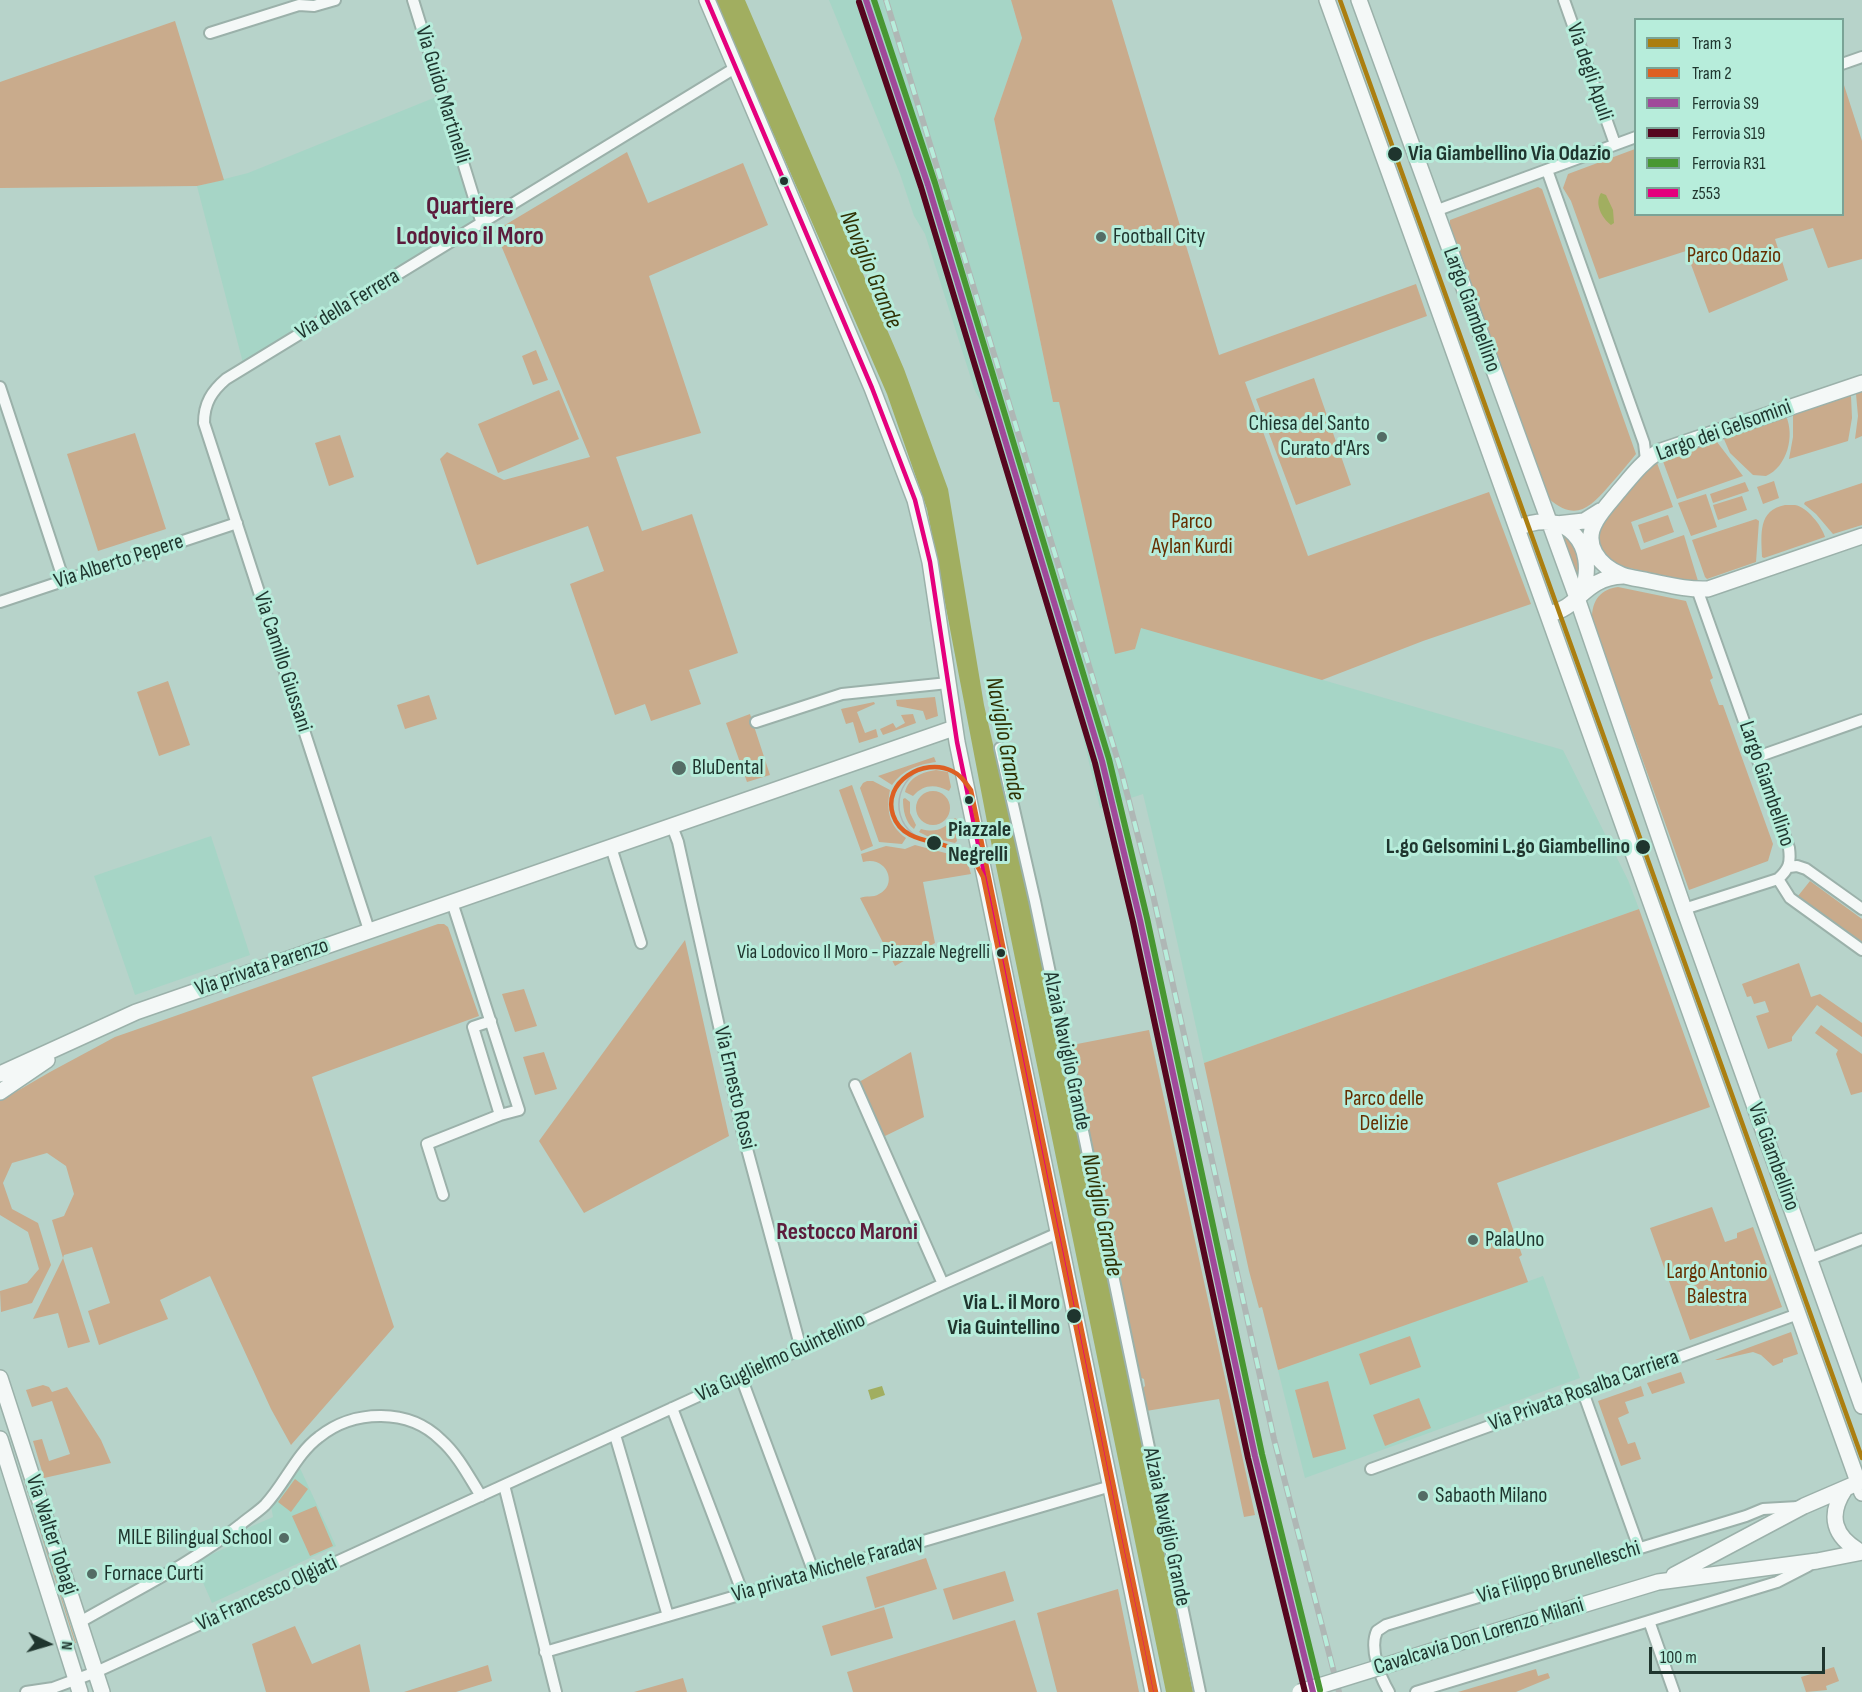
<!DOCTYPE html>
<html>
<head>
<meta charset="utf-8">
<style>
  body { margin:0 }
  #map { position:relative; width:1862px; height:1692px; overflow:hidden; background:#b7d3ca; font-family:"Sofia Sans Condensed",sans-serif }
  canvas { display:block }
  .legend { position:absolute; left:1634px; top:18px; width:210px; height:198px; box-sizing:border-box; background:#b7eddb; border:2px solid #7aa396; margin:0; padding:8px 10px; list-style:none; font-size:18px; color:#1f352e }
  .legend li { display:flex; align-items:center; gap:12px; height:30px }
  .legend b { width:30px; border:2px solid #7aa396 }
  .north { position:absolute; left:18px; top:1614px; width:60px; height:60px; -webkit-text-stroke:4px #b7eddb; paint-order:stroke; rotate:95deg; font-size:16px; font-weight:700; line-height:24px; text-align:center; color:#1f352e }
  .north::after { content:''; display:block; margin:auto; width:21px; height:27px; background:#1f352e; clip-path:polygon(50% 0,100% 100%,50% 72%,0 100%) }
  .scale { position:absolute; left:1649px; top:1647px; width:176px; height:27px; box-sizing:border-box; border:3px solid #1f352e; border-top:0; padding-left:8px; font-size:18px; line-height:21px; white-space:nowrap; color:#1f352e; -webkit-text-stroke:4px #b7eddb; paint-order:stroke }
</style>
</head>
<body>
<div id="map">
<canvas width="1862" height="1692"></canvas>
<ul class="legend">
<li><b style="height:8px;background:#ab7e10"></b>Tram 3</li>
<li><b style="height:8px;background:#dd6023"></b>Tram 2</li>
<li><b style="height:8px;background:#a0499a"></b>Ferrovia S9</li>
<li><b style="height:8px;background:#56061f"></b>Ferrovia S19</li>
<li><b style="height:8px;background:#489732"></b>Ferrovia R31</li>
<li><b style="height:8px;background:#e5007d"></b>z553</li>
</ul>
<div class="north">N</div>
<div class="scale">100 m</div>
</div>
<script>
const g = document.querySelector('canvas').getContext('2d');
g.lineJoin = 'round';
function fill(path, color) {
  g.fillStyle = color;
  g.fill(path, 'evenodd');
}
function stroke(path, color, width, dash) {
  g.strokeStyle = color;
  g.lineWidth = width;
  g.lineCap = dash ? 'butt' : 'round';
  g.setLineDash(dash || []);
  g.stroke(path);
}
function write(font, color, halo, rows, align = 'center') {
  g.font = font + ' "Sofia Sans Condensed",sans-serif';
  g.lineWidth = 6;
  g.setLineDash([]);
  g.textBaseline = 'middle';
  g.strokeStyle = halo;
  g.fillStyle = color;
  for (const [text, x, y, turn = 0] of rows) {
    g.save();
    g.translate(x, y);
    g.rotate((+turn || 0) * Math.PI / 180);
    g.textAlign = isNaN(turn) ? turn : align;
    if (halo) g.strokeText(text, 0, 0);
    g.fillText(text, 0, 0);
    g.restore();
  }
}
fill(new Path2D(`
  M829,0H1011L1022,38L994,119L1053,402L1059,401L1141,627L1563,750L1628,880L1639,909L1204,1063L1163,878L1143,794L1100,808L1075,704L986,410L975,391L925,234L914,216L900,174Z
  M441,95L480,220L243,363L197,186L248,173Z
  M211,836L250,955L135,995L94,876Z
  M1543,1276L1580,1378L1305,1478L1278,1370Z
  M299,1466L336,1546L212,1603L194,1562L237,1543L234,1534L273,1517L271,1506Z`), '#a6d5c6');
fill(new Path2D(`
  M1011,0H1112L1219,355L1416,284L1427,316L1245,382L1308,556L1489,492L1531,604L1423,641L1322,680L1141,628L1135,649L1115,654L1059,402H1053L994,119L1022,38Z
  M175,21L224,180L197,186L0,188V82Z
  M1843,82L1862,141V259L1828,268L1813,228L1775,239L1788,280L1709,313L1686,251L1599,279L1571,201L1563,188L1568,174L1635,149L1636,214H1842Z
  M627,152L648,203L743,163L768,225L649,276L701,433L616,457L642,531L692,514L738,653L689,670L701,704L651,721L645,704L615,715L570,584L604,571L588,526L477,565L440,459L447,452L504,480L590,457L495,231Z
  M1538,187L1542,189L1636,454C1627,465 1618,476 1608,487C1589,509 1575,521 1549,499L1450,231V220Z
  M536,350L548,380L533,385L522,356Z
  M1314,378L1351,485L1296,505L1256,399Z
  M559,390L579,439L498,473L478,424Z
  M1862,390V436L1855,439L1858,416L1856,394Z
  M1849,395L1851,396L1852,418L1848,441L1789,459L1793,437V414Z
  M1786,416C1795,436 1787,467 1766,476L1753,475L1730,453L1723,437Z
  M135,433L166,529L98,551L67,454Z
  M340,435L354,477L329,486L315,443Z
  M1714,438L1743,476L1677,499L1661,456Z
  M1656,460L1673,507L1631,522L1641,550L1684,535L1698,581L1691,582L1616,565C1603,559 1595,545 1598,530C1600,522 1642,473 1650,463Z
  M1774,481L1779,498L1763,504L1757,487Z
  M1745,482L1749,491L1713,503L1710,494Z
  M1862,483V525L1833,534L1816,514L1804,504L1805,502Z
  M1706,494L1717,527L1691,536L1678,503Z
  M1742,496L1747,510L1718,520L1713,505Z
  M1785,505C1789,505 1792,505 1795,505C1807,507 1822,526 1825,537L1764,558L1762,557C1761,534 1758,510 1785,505Z
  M1668,515L1674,532L1644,543L1638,525Z
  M1756,519L1759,521L1756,562L1707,579L1705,577L1692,540Z
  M1561,530L1583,553L1579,580Z
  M1618,587L1686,601L1713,678L1710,680L1719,705H1723L1773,844L1768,861L1689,890L1592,618C1592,600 1601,589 1618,587Z
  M168,681L190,745L159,756L137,692Z
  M429,695L437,719L405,729L397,705Z
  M935,697L938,716L926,720L923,711L897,706L896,700Z
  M874,702L875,704L857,712L865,733L876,729L878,737L859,743L853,722L846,724L841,709Z
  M750,714L770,775L747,782L726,723Z
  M913,714L916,723L883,735L880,729L893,723L896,728L905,723L901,715Z
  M934,757L936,762C917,765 904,769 892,785L878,776Z
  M936,770L948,772L951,787L949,791C935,784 924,784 913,796L905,792C909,777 922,772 936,770Z
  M867,781H873L890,790C886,810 889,826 906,838L902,844L879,842L860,788L863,783Z
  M852,785L873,846L861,851L839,790Z
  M916 808a17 17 0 1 1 34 0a17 17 0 1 1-34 0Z
  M905,798L910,802V813L916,825L914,829C905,822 903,810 903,799Z
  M955,818L958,820L959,824L954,827L957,841L955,843L929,837L919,832L921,829C936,833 944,829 955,818Z
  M915,845L953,855L968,864L971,874L923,882L935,943L895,966L860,898C866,895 873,898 879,894C899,884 886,855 863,862L861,854L886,846L905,849Z
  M1810,881L1862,919V942L1798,896Z
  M1639,909L1710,1107L1497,1183L1522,1255L1519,1257L1528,1282L1278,1370L1262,1307L1259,1308L1249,1271L1204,1063Z
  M438,924H444L448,927L479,1016L312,1077L394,1327L291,1445L271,1409L210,1276L160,1300L168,1319L99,1345L88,1311L110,1303L92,1247L64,1255L63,1258L90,1342L68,1348L58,1313L33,1319L63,1258L52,1220L64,1216L74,1194L66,1166L47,1153L12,1163L3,1183L12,1209L38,1223L51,1265L32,1303L1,1312L0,1291L27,1283L39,1269L28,1232L0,1215V1101L50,1072L115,1037Z
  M685,940L729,1136L584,1213L539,1141Z
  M1799,963L1811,997L1820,994L1862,1023V1037L1817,1005L1792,1037V1041L1768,1049L1756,1016L1769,1012L1765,1001L1754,1004L1751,996L1747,997L1742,984Z
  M524,989L537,1026L515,1032L502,994Z
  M1821,1025L1862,1054V1092L1851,1095L1836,1054L1838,1050L1815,1033Z
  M1149,1030L1255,1515L1244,1517L1219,1399L1146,1411L1141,1390L1145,1386L1144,1379L1139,1377L1072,1045Z
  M544,1052L557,1089L535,1095L523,1057Z
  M911,1052L924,1117L883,1137L859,1082Z
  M1712,1207L1725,1242L1737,1238V1233L1753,1227L1782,1307L1690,1340L1650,1228Z
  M1791,1332L1798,1354L1783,1359V1362L1773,1366L1761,1355L1753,1352L1718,1360H1715Z
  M1410,1336L1421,1367L1370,1385L1359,1354Z
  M1681,1372L1685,1383L1652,1394L1647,1383Z
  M1328,1381L1346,1449L1313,1458L1295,1390Z
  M43,1385L49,1387L52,1392L67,1387L101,1440L111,1463L44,1478L33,1441L42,1439L49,1461L70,1454L52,1401L32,1407L26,1390Z
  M1641,1386L1644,1396L1625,1402L1629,1413L1618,1418L1628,1444L1635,1442L1641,1459L1621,1466L1598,1401Z
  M1419,1398L1431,1428L1385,1446L1373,1415Z
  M0,1404L76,1643H75Z
  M295,1479L308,1489L291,1512L278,1502Z
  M316,1506L333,1546L310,1556L292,1516Z
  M926,1558L937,1589L875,1608L866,1577Z
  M1005,1571L1014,1601L953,1620L943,1589Z
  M1118,1589L1139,1692H1057L1037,1613Z
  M884,1607L893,1638L831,1656L822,1626Z
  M1015,1620L1037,1692H853L847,1672Z
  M295,1626L312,1664L360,1644L370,1692H266L252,1644Z
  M488,1665L492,1681L456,1692H404Z
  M1834,1667L1839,1681L1826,1686L1827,1690L1806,1692L1801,1677Z
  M1536,1669L1538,1676L1548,1673L1550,1678L1516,1692H1458Z
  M683,1678L687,1692H634Z`), '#c9ab8c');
fill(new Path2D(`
  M715,0H745L904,369L948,489L984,705L1042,958L1193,1692H1166L988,827L927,509L887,394Z
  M1601,193L1606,195L1613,210L1614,223L1611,225C1602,218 1594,204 1601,193Z
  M882,1386L885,1395L871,1400L868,1390Z`), '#a1ae60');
const street = new Path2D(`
  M413,0L482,224
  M1564,0L1615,144
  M210,33L299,5L314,6L335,0
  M1842,64L1862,57
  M1547,170L1644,443L1646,460
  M1435,211L1636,137
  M0,387L64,581
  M0,602L237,523
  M756,722L842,694L948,683
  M1000,748L1035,901L1200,1692
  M1757,757L1862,720
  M672,826L678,842L743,1134L801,1349
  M611,847L641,943
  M1789,867L1797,866L1806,869L1862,909
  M1778,879L1790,898L1862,950
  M1684,909L1778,879C1789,869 1791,863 1789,848L1697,589
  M369,930L204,423C204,403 212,391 226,379L735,68
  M491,1021L473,1027L500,1115
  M855,1085L943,1284
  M443,1195L427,1144L500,1115L519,1110L452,902
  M1810,1259L1862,1239
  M741,1377L814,1573
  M1583,1392L1639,1548
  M672,1408L743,1594
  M615,1435L668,1616
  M1371,1469L1798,1314
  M504,1485L556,1692
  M1649,1621L1674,1692
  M80,1622C134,1591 192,1563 240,1525C248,1518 258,1512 265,1505C285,1484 296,1454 319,1437C354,1409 409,1408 441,1440C458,1455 469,1477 481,1496
  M545,1652L1111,1486
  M26,1692L53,1688L96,1672L943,1284L1058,1233
  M1389,1692C1380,1677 1369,1648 1377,1631L1386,1625L1746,1516L1763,1509L1798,1507
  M1416,1692L1777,1582L1808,1566`);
const secondary = new Path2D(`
  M707,0L872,388L915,500L930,562L957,742L1153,1692
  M1327,0C1507,497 1684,995 1862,1493
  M1359,0L1577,598L1684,909L1862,1406
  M1862,383L1658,452C1642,462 1631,477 1619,491C1611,501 1602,510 1596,521C1582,544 1599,566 1622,575C1630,578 1640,579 1649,581C1669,585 1688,590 1708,589L1862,536
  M1557,524L1584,521L1600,511
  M1518,528C1565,506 1599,545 1582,592
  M1549,614C1581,607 1583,578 1623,576
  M0,1074L136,1012L954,728
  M0,1092L47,1060
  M0,1378L102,1692
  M0,1439L80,1692
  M1845,1489C1827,1516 1834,1537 1861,1552
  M1674,1575L1804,1506L1862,1481
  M1477,1637L1658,1582L1817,1561L1862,1552`);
stroke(street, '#9bb1aa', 14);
stroke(secondary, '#9bb1aa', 18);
stroke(street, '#f4f8f7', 10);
stroke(secondary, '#f4f8f7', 15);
stroke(new Path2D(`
  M924,840C890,827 891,782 924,768`), '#afb7b5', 1.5);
const rail = new Path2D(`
  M886,0L1122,774L1153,895L1274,1439L1339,1692`);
stroke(rail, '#afb7b5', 6);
stroke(rail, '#b7eddb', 4, [11]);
const secondaryBridge = new Path2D(`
  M1300,1692L1477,1637`);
stroke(secondaryBridge, '#9bb1aa', 18, []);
stroke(secondaryBridge, '#f4f8f7', 15);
stroke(new Path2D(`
  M707,0L872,388L915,500L930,562L957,742L1153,1692`), '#e5007d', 4.5);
stroke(new Path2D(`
  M866,0L928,185L1102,761L1140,920L1255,1456L1313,1692`), '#a0499a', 6);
stroke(new Path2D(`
  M859,2L921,187L1095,763L1133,922L1248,1458L1305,1692`), '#56061f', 6);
stroke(new Path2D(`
  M874,0L935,183L1109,759L1147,918L1262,1454L1320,1690`), '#489732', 6);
stroke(new Path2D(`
  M1340,0L1862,1458`), '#ab7e10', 4.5);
stroke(new Path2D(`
  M1151,1692L983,877C978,867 973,858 963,852C940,839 903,845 893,815C882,782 924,757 952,771C961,775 965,782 971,790L1156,1692`), '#dd6023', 4.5);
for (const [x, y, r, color] of [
  [1395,154,8,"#1f352e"],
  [784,181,5,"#1f352e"],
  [1101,237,6,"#546c65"],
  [1382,437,6,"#546c65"],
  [679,768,8,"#546c65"],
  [969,800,5,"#1f352e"],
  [934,843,8,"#1f352e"],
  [1643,847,8,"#1f352e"],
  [1001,953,5,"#1f352e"],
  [1473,1240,6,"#546c65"],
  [1074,1316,8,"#1f352e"],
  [1423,1496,6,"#546c65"],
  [284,1538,6,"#546c65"],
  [92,1574,6,"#546c65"]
]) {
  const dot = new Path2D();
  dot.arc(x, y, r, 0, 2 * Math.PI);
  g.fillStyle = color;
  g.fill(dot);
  stroke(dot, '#b7eddb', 2);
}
write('20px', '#1f352e', '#b7eddb', [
  ["Via Lodovico Il Moro - Piazzale Negrelli",990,953]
], 'right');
write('22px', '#1f352e', '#b7eddb', [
  ["Via degli Apuli",1589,72,71],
  ["Via Guido Martinelli",442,95,73],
  ["Via della Ferrera",348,305,-31],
  ["Largo Giambellino",1471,310,70],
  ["Largo dei Gelsomini",1724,431,-20],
  ["Via Alberto Pepere",119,562,-18],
  ["Via Camillo Giussani",282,662,72],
  ["Largo Giambellino",1766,784,71],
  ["Via privata Parenzo",262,968,-19],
  ["Alzaia Naviglio Grande",1066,1051,78],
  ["Via Ernesto Rossi",734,1088,77],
  ["Via Giambellino",1773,1157,70],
  ["Via Guglielmo Guintellino",781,1358,-25],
  ["Via Privata Rosalba Carriera",1584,1391,-20],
  ["Alzaia Naviglio Grande",1166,1527,78],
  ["Via Walter Tobagi",51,1535,72],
  ["Via privata Michele Faraday",828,1569,-16],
  ["Via Filippo Brunelleschi",1559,1573,-17],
  ["Via Francesco Olgiati",267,1594,-25],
  ["Cavalcavia Don Lorenzo Milani",1479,1637,-17]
]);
write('bold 22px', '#1f352e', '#b7eddb', [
  ["Via Giambellino Via Odazio",1408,154],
  ["Piazzale",948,830],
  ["Negrelli",948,855],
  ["L.go Gelsomini L.go Giambellino",1630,847,"right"],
  ["Via L. il Moro",1060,1303,"right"],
  ["Via Guintellino",1060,1328,"right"]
], 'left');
write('22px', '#1f352e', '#b7eddb', [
  ["Football City",1113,237],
  ["Chiesa del Santo",1370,424,"right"],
  ["Curato d'Ars",1370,449,"right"],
  ["BluDental",692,768],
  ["PalaUno",1485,1240],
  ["Sabaoth Milano",1435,1496],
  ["MILE Bilingual School",272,1538,"right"],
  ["Fornace Curti",104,1574]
], 'left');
write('22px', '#652e00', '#b7eddb', [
  ["Parco Odazio",1734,256],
  ["Parco",1192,522],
  ["Aylan Kurdi",1192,547],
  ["Parco delle",1384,1099],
  ["Delizie",1384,1124],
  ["Largo Antonio",1717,1272],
  ["Balestra",1717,1297]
]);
write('italic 24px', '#2f3104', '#b7eddb', [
  ["Naviglio Grande",870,270,67],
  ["Naviglio Grande",1004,739,79],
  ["Naviglio Grande",1101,1215,78]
]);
write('bold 24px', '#5c1c3c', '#b7eddb', [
  ["Restocco Maroni",847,1233]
]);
write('bold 26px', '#5c1c3c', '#b7eddb', [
  ["Quartiere",470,207],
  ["Lodovico il Moro",470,237]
]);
</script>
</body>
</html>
